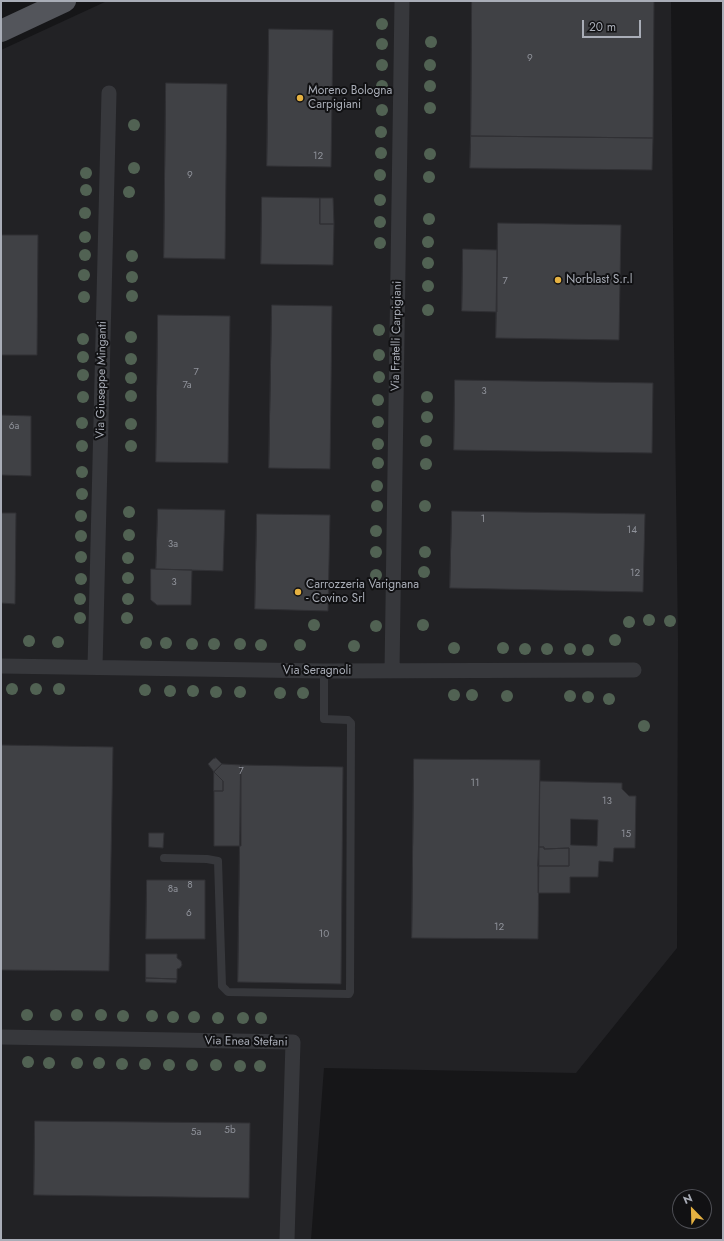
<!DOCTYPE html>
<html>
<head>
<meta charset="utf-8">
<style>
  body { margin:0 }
  #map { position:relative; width:724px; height:1241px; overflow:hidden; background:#161618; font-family:Jost,sans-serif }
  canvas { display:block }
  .frame { position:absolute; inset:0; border:2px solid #a9adb7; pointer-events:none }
  .north { position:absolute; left:672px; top:1189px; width:40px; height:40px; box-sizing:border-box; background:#111113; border:1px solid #4e4f55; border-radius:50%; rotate:337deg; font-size:11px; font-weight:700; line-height:16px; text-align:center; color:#a9adb7 }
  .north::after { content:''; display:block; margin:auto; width:14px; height:18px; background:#e5b141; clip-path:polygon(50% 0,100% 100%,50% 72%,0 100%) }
  .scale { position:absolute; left:582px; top:20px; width:59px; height:18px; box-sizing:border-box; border:2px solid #a9adb7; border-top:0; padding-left:5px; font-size:12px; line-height:14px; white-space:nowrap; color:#a9adb7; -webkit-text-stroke:3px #111113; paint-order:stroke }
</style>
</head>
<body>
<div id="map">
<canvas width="724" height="1241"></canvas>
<div class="frame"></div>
<div class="north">N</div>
<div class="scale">20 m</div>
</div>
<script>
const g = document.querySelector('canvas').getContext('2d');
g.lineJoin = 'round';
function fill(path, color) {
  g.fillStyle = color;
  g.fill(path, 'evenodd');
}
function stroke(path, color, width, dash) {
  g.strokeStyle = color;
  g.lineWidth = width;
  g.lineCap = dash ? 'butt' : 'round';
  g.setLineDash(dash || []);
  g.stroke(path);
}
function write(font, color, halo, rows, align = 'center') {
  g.font = font + ' Jost,sans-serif';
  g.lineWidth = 4;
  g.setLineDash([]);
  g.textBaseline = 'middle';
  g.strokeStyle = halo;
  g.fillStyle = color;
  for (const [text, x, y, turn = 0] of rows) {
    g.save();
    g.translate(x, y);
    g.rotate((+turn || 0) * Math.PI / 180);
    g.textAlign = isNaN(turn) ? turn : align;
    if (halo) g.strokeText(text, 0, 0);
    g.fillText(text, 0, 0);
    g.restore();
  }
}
fill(new Path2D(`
  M107,1H671L674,341L678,640L677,948L576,1073L324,1068L311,1240H1V50Z`), '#222225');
const building = new Path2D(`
  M472,1H654L653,138L471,136Z
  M269,29L333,30L331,167L267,166Z
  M166,83L227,84L225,259L164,258Z
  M471,136L653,138L652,170L470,168Z
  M262,197L320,198V224H334L333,265L261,264Z
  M320,198H333L334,224H320Z
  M498,223L621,225L619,340L496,338Z
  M1,235H38L37,355H1Z
  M463,249L497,250V312L462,311Z
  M272,305L332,306L330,469L269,468Z
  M158,315L230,316L228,463L156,462Z
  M455,380L653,383L652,453L454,450Z
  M1,415L31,416V476L1,475Z
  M158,509L225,510L223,571L156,569Z
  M452,511L645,514L643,592L450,588Z
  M1,513H16L15,604L1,603Z
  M257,514L330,515L328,611L255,609Z
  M151,569L192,570L191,605H157L151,600Z
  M1,745L113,747L109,971L1,970Z
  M216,758L222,764L214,772L208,764L213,759Z
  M414,759L540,760L538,939L412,938Z
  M222,764L241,765V846H214V791H223V781L214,772Z
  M241,765L343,767L341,984L238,982Z
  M214,772L223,781V791H214Z
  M540,781L622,783V789L629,796H636L635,848H614L613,862L599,861L598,877H570V893H538V866H569V848L544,849V847H539ZM571,819L598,820L597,846L571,845Z
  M149,833H164L163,848L149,847Z
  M539,847H544V849L569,848V866H538Z
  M147,880H205V939H146Z
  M146,954H177V958L181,961L182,965L180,968L177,969V979L146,978Z
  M146,978L177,979L176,983L146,982Z
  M35,1121L250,1123L249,1198L34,1195Z`);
fill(building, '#404145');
stroke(building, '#303034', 1);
stroke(new Path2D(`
  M164,858L207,859L218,861L222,986L228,992L349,994L350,992L351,723L348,720L324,719V671`), '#37383c', 8);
stroke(new Path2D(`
  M1,666L324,671L634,670
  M95,667L109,93
  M392,671L402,1
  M1,1037L293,1042L287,1240`), '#37383c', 15);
stroke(new Path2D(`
  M1,31L65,1`), '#53555b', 22);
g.fillStyle = '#516253';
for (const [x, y] of [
  [382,24],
  [431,42],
  [382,44],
  [382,65],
  [430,65],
  [382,86],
  [430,86],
  [430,108],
  [382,110],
  [134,125],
  [381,132],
  [381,153],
  [430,154],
  [134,168],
  [86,173],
  [380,175],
  [429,177],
  [86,190],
  [129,192],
  [380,200],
  [85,213],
  [429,219],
  [380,222],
  [85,237],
  [428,242],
  [380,243],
  [85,255],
  [132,256],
  [428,263],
  [84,275],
  [132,277],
  [428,286],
  [132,296],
  [84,297],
  [428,310],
  [379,330],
  [131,337],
  [83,339],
  [379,355],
  [83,357],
  [131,359],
  [83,375],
  [379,377],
  [131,378],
  [131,396],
  [83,397],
  [427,397],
  [378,400],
  [427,417],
  [378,422],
  [82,423],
  [131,424],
  [426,441],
  [378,444],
  [82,446],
  [131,446],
  [378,463],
  [426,464],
  [82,472],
  [377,486],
  [82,494],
  [377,506],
  [425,506],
  [129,512],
  [81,516],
  [376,531],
  [129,535],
  [81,536],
  [376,552],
  [425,552],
  [81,557],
  [128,558],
  [424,572],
  [376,575],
  [128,578],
  [81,579],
  [80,599],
  [128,599],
  [80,618],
  [127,618],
  [649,620],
  [670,621],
  [629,622],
  [314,625],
  [423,625],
  [376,626],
  [615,640],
  [29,641],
  [58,642],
  [146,643],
  [166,643],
  [192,644],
  [214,644],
  [240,644],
  [261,645],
  [300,645],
  [354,646],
  [454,648],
  [503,648],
  [525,649],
  [547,649],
  [570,649],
  [588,650],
  [12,689],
  [36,689],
  [59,689],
  [145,690],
  [170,691],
  [193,691],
  [216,692],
  [240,692],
  [280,693],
  [303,693],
  [454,695],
  [472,695],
  [507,696],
  [570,696],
  [588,697],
  [609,699],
  [644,726],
  [27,1015],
  [56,1015],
  [77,1015],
  [101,1015],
  [123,1016],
  [152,1016],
  [173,1017],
  [194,1017],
  [218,1018],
  [243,1018],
  [261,1018],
  [28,1062],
  [49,1063],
  [77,1063],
  [99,1063],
  [122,1064],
  [145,1064],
  [169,1065],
  [192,1065],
  [216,1065],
  [240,1066],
  [260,1066]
]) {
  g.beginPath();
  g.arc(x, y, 6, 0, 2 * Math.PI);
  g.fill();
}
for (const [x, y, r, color] of [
  [300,98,4,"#e5b141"],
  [558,280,4,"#e5b141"],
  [298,592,4,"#e5b141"]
]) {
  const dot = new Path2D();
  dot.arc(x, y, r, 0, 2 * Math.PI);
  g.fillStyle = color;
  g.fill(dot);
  stroke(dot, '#111113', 1.5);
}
write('10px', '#8f929a', null, [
  ["9",530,59],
  ["12",318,157],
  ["9",190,176],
  ["7",505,282],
  ["7",196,373],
  ["7a",187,386],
  ["3",484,392],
  ["6a",14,427],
  ["1",483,520],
  ["14",632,531],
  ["3a",173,545],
  ["12",635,574],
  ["3",174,583],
  ["7",241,772],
  ["11",475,784],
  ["13",607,802],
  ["15",626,835],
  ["8",190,886],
  ["8a",173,890],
  ["6",189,914],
  ["12",499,928],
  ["10",324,935],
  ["5b",230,1131],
  ["5a",196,1133]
]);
write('12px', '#a9adb7', '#111113', [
  ["Moreno Bologna",308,91],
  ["Carpigiani",308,105],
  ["Norblast S.r.l",566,280],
  ["Carrozzeria Varignana",306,585],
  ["- Covino Srl",306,599]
], 'left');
write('12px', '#a9adb7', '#111113', [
  ["Via Fratelli Carpigiani",397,336,-89],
  ["Via Giuseppe Minganti",102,380,-89],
  ["Via Seragnoli",317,671],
  ["Via Enea Stefani",246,1042,1]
]);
</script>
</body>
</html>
